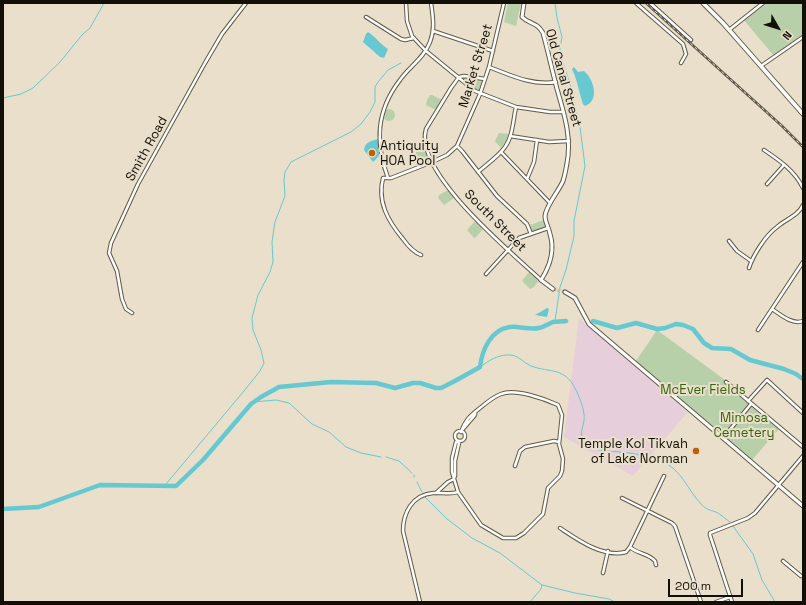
<!DOCTYPE html>
<html>
<head>
<meta charset="utf-8">
<style>
  body { margin:0 }
  #map { position:relative; width:806px; height:605px; overflow:hidden; background:#e9dfca; font-family:"Space Grotesk",sans-serif }
  canvas { display:block }
  .frame { position:absolute; inset:0; border:4px solid #120f08; pointer-events:none }
  .north { position:absolute; left:758px; top:8px; width:40px; height:40px; -webkit-text-stroke:3px #e9dfca; paint-order:stroke; rotate:129deg; font-size:11px; font-weight:700; line-height:16px; text-align:center; color:#120f08 }
  .north::after { content:''; display:block; margin:auto; width:14px; height:18px; background:#120f08; clip-path:polygon(50% 0,100% 100%,50% 72%,0 100%) }
  .scale { position:absolute; left:668px; top:579px; width:75px; height:18px; box-sizing:border-box; border:2px solid #120f08; border-top:0; padding-left:5px; font-size:12px; line-height:14px; white-space:nowrap; color:#120f08; -webkit-text-stroke:3px #e9dfca; paint-order:stroke }
</style>
</head>
<body>
<div id="map">
<canvas width="806" height="605"></canvas>
<div class="frame"></div>
<div class="north">N</div>
<div class="scale">200 m</div>
</div>
<script>
const g = document.querySelector('canvas').getContext('2d');
g.lineJoin = 'round';
function fill(path, color) {
  g.fillStyle = color;
  g.fill(path, 'evenodd');
}
function stroke(path, color, width, dash) {
  g.strokeStyle = color;
  g.lineWidth = width;
  g.lineCap = dash ? 'butt' : 'round';
  g.setLineDash(dash || []);
  g.stroke(path);
}
function write(font, color, halo, rows, align = 'center') {
  g.font = font + ' "Space Grotesk",sans-serif';
  g.lineWidth = 4;
  g.setLineDash([]);
  g.textBaseline = 'middle';
  g.strokeStyle = halo;
  g.fillStyle = color;
  for (const [text, x, y, turn = 0] of rows) {
    g.save();
    g.translate(x, y);
    g.rotate((+turn || 0) * Math.PI / 180);
    g.textAlign = isNaN(turn) ? turn : align;
    if (halo) g.strokeText(text, 0, 0);
    g.fillText(text, 0, 0);
    g.restore();
  }
}
fill(new Path2D(`
  M579,318L688,412L633,476L564,437Z`), '#e6cfda');
fill(new Path2D(`
  M508,3H521L516,26L504,22Z
  M763,3H803V37L774,56L743,19Z
  M463,77L482,80L480,90L476,91L462,80Z
  M430,95H432L442,100L436,110L426,105L427,100Z
  M383 115a6 6 0 1 1 12 0a6 6 0 1 1-12 0Z
  M499,133L508,134L506,141L501,148L495,141Z
  M420,144H423L429,161L420,165L418,164C415,156 415,151 420,144Z
  M448,190L454,198L444,205L438,198L439,195Z
  M544,220L547,228L533,232H531L530,225Z
  M475,221L483,229L476,237L474,238L467,230Z
  M529,272H531L539,280L534,287L530,289L522,281Z
  M657,330L725,380L724,383L779,429L752,460L636,361Z`), '#b7d0a9');
fill(new Path2D(`
  M368,32C376,37 381,45 388,49L384,58L380,57L363,42L366,34Z
  M574,67L578,72L584,71C594,79 600,101 585,106L583,104C579,92 577,79 572,69Z
  M378,139L379,156L373,162L364,150C365,142 371,141 378,139Z
  M547,308L549,309L547,317L535,315Z`), '#66c9d2');
stroke(new Path2D(`
  M3,98L21,94L33,88L60,62L82,35L90,28L104,3
  M555,321L560,287L566,270L574,236V221L585,166L580,127L571,87L560,54V48L562,37L557,18L555,3
  M480,367C488,361 498,355 507,355C518,354 522,362 531,366C550,373 564,367 575,388C579,396 583,406 584,414C586,427 574,436 590,446C599,452 610,451 620,452C632,453 651,456 661,461C682,469 687,490 702,505C706,510 712,510 718,513C722,516 726,519 730,522
  M253,402L276,400L289,403L312,424L329,432L346,447L361,453L381,457
  M386,457L399,461L412,473
  M414,475V477
  M417,482L422,492
  M163,486L166,484L244,391L260,371L264,363L261,350L253,330L252,318L258,295L270,272L273,262L272,242L274,228L275,222L285,196L284,180L285,172L291,162L351,132L361,124L370,112L375,102V87L378,82L388,70L401,63
  M423,493V494
  M425,497L447,519L472,538L500,553L542,585L575,593L609,599L615,602
  M733,526L753,554L762,580L775,602
  M530,602L541,589L542,585`), '#66c9d2', 1);
stroke(new Path2D(`
  M593,321L617,328L636,323L657,329L665,328L676,324L683,325L693,329L704,343L712,348L731,349L750,360L784,369L796,374L803,379
  M3,509L39,507L100,485L176,486L203,460L251,404L261,397L279,387L331,382L376,383L395,388L413,383H420L436,388H441L453,382L480,367C482,350 491,329 510,327C519,326 529,330 539,328C544,327 548,324 553,322C557,321 561,322 566,321`), '#66c9d2', 4.5);
stroke(new Path2D(`
  M553,289L565,292`), '#c9c0ad', 3, [3, 1.5]);
const minor = new Path2D(`
  M406,3L407,21L412,36L426,51L475,91L516,107L550,112H563
  M636,3L683,44L686,54L681,63
  M650,3L691,40
  M366,17L401,39L405,40L414,38
  M729,30L763,3
  M433,31L493,51
  M761,66L803,37
  M489,67C510,75 532,86 556,82
  M485,79L464,76L459,77L451,88L426,129C413,172 512,253 541,280
  M510,136L549,142L569,141
  M457,146L462,151L497,196L527,224L531,234
  M764,150C779,160 795,171 803,188
  M501,152L550,203
  M478,172C487,164 499,156 505,147C513,136 513,120 516,107
  M388,178C375,143 376,111 400,80C409,67 424,58 430,42C435,29 433,17 431,3
  M527,179L534,162L537,140
  M767,184L784,165
  M729,241L737,251L751,261
  M421,255C413,252 408,246 403,239C388,221 377,202 383,178H391L432,162L447,155L457,146L480,94L489,67L504,3
  M749,268C753,255 766,235 777,227C786,219 798,216 803,205
  M486,274L519,238L548,228
  M772,309C781,315 792,325 803,321
  M132,313L126,309L122,299L117,271L109,253L111,243L138,184L205,63L222,34L246,3
  M758,330L803,262
  M726,382L803,447
  M748,401L767,380L803,413
  M463,429L475,415V413
  M455 436a5 5 0 1 1 10 0a5 5 0 1 1-10 0Z
  M723,438L751,404
  M458,441L456,442L452,458V472L458,492L481,525L503,538H516L524,533L543,514L548,488L560,476L562,471L563,459L559,444L562,415L558,405C545,399 515,388 501,394C493,397 486,403 480,408C470,416 466,419 461,432
  M515,466L520,451L525,447L554,441L559,442
  M454,478L455,476V461L459,443L457,441
  M436,493L448,482L454,479
  M622,498L672,523L675,526L701,602
  M560,528C578,540 603,558 626,552L630,547L664,476
  M630,547C637,554 648,553 655,561L656,565
  M783,561L801,576H803
  M603,573L608,551
  M420,602L403,531C403,513 412,495 433,493C441,492 450,495 458,492
  M716,602L730,597
  M732,602L710,535V533L748,518L755,513L803,456`);
const tertiary = new Path2D(`
  M524,3L522,17C529,24 537,22 543,33C548,51 552,70 557,89C564,113 572,138 567,163C566,169 565,175 563,181C559,191 546,205 545,216C545,222 549,228 550,234C555,250 550,266 541,280L553,289
  M565,292L575,298L589,324L803,506`);
const primary = new Path2D(`
  M703,3L723,23L803,114`);
stroke(minor, '#625a47', 4.5);
stroke(tertiary, '#625a47', 5);
stroke(primary, '#625a47', 5.5);
stroke(minor, '#fff', 2.5);
stroke(tertiary, '#fff', 3);
stroke(primary, '#fff', 3.5);
const rail = new Path2D(`
  M646,3L782,126L803,147`);
stroke(rail, '#5e594d', 2.5);
stroke(rail, '#e9dfca', 1, [3]);
for (const [x, y, r, color] of [
  [372,153,4,"#bc6105"],
  [696,451,4,"#bc6105"]
]) {
  const dot = new Path2D();
  dot.arc(x, y, r, 0, 2 * Math.PI);
  g.fillStyle = color;
  g.fill(dot);
  stroke(dot, '#e9dfca', 1.5);
}
write('13px', '#120f08', '#e9dfca', [
  ["Market Street",476,66,-73],
  ["Old Canal Street",563,78,74],
  ["Smith Road",147,149,-61],
  ["South Street",495,221,45]
]);
write('13px', '#120f08', '#e9dfca', [
  ["Antiquity",380,146],
  ["HOA Pool",380,161],
  ["Temple Kol Tikvah",688,444,"right"],
  ["of Lake Norman",688,459,"right"]
], 'left');
write('13px', '#36630b', '#e9dfca', [
  ["McEver Fields",703,390],
  ["Mimosa",744,418],
  ["Cemetery",744,433]
]);
</script>
</body>
</html>
